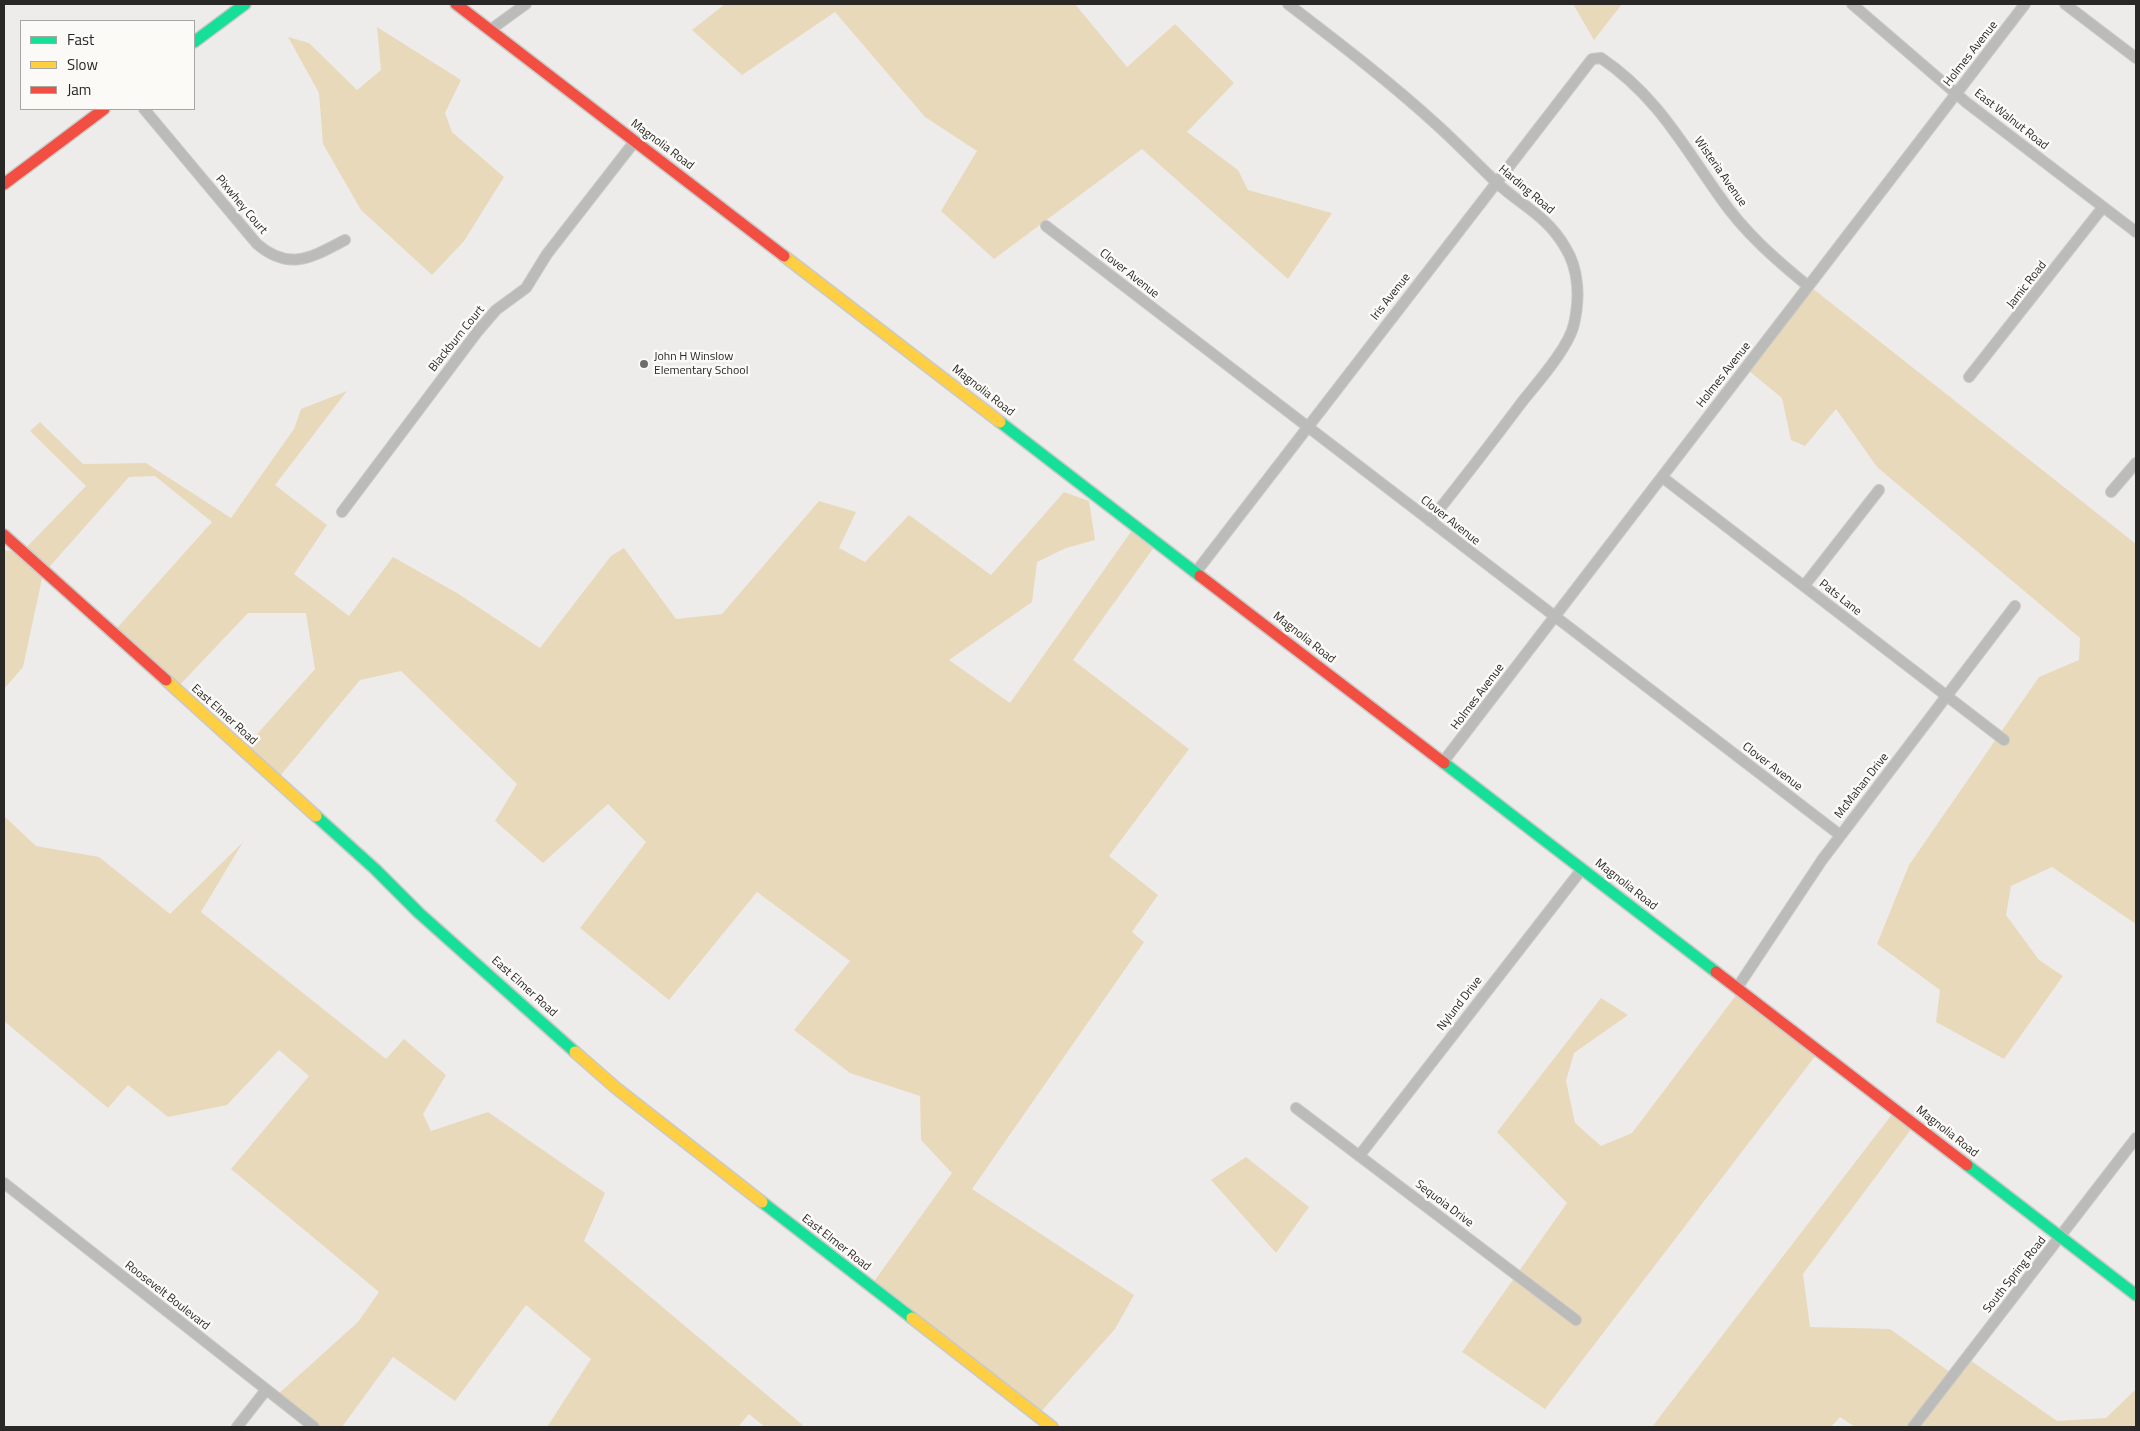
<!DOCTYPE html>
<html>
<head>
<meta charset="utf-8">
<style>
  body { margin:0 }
  #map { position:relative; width:2140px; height:1431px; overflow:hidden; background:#edecea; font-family:"Titillium Web",sans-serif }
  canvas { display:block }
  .frame { position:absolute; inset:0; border:5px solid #292827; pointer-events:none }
  .legend { position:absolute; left:20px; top:20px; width:175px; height:90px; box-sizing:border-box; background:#fcfaf6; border:1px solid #a8a6a3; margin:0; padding:6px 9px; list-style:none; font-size:15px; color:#292827 }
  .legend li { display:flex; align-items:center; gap:10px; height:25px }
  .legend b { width:25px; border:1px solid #a8a6a3 }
</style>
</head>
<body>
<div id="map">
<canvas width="2140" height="1431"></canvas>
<div class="frame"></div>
<ul class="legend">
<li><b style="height:6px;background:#16e098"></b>Fast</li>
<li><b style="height:6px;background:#ffcf43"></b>Slow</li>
<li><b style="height:6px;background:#f24e42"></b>Jam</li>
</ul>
</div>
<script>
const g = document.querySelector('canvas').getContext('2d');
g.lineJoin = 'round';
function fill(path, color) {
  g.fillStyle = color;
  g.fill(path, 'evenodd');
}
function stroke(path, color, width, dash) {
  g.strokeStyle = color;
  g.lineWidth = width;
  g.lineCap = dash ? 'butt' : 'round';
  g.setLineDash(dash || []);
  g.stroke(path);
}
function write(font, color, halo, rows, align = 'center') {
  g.font = font + ' "Titillium Web",sans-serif';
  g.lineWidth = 5;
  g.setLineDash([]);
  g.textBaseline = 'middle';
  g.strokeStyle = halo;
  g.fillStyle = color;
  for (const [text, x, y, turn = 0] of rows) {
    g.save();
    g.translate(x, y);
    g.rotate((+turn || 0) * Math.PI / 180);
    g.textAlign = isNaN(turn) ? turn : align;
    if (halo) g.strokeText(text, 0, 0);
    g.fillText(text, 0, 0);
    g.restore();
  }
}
fill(new Path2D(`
  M725,4H1075L1127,67L1175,24L1234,83L1187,132L1238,170L1248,190L1332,213L1288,279L1142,149L994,259L941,211L977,151L925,117L835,12L742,75L692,30Z
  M1573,4H1622L1594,40Z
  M377,27L461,80L445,113L452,132L504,177L464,241L432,275L361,210L323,144L319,93L288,37L309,43L357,90L381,70Z
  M1807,284L2136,544V924L2052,867L2011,886L2006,915L2039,960L2063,976L2004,1059L1936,1022L1940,990L1877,944L1909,865L2039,677L2079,660L2080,638L1877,467L1836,409L1805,446L1791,440L1782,398L1743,366Z
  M347,391L275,485L327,525L294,574L349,616L393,557L457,593L540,648L611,556L624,548L676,619L722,614L819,501L856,512L839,548L865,562L909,515L991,575L1064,492L1089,501L1095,540L1066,548L1037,562L1032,602L949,660L1010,703L1135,526L1157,543L1073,660L1189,749L1109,856L1158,895L1132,932L1144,942L972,1189L1134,1295L1115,1329L1038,1415L870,1287L952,1173L921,1140L920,1096L850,1073L794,1030L850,961L757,892L669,1000L580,928L646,842L608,804L543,863L495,821L517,784L401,671L360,680L275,782L242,751L315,669L306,613H248L174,691L110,636L212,522L155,476L129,477L43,574L23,667L4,689V550L21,553L86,486L30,431L40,422L83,464L146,463L231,518L294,429L301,409Z
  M4,816L36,846L99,857L170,914L243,842L201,912L386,1059L404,1039L446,1075L423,1114L431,1131L488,1112L605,1193L584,1241L805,1427H765L749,1414L738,1427H547L591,1359L526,1305L455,1401L393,1357L342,1427H316L276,1396L358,1322L379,1292L231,1169L309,1076L279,1050L227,1105L168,1117L128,1085L108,1108L4,1021Z
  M1740,990L1819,1051L1545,1409L1462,1352L1567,1203L1497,1132L1601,998L1628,1015L1574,1053L1566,1081L1575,1123L1601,1146L1632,1133Z
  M1896,1109L1915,1124L1803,1274L1810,1327L1890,1329L1954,1375L1967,1358L2057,1421L2106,1418L2136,1389V1427H1855L1840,1417L1831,1427H1652Z
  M1246,1157L1309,1207L1276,1253L1211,1180Z`), '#e9d9bb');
const street = new Path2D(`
  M1288,4C1339,43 1390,82 1437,125C1458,144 1477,164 1497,183C1522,206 1547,216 1565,247C1579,269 1580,298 1574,324C1569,347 1538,382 1522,402C1492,442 1461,482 1430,521
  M1852,4L1967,103L2136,232
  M2065,4L2136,58
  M490,30L526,4
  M144,109L257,244C290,272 312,257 345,240
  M1046,226L1840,835
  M1969,377L2103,207
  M1662,477L2004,740
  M2111,492L2136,463
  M342,512L478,331L496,310L526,288L547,254L635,141
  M1196,572L1592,59L1601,58C1657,96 1682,144 1720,197C1744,232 1775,259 1808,286
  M1804,586L1879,490
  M1443,762L2025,4
  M1737,988L1822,860L2015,606
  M1296,1108L1576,1320
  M1359,1156L1582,869
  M4,1183L314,1427
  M237,1427L266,1390
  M1913,1427L2136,1138`);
const fast = new Path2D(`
  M194,42L245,4
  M1000,422L1200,576
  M1444,763L1716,972
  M316,816L375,869L419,913L575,1052
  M1967,1165L2136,1295
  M762,1202L912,1318`);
const slow = new Path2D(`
  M784,256L1000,422
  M166,680L316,816
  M575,1052L616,1088L762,1202
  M912,1318L1052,1427`);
const jam = new Path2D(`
  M456,4L784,256
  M4,184L104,109
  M4,535L166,680
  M1200,576L1444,763
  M1716,972L1967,1165`);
stroke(street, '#c9c9c8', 12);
stroke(fast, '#c9c9c8', 14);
stroke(slow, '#c9c9c8', 14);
stroke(jam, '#c9c9c8', 14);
stroke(street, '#bbbbba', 10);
stroke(fast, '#16e098', 11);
stroke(slow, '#ffcf43', 11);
stroke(jam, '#f24e42', 11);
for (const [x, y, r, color] of [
  [644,364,5,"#6e6d6b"]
]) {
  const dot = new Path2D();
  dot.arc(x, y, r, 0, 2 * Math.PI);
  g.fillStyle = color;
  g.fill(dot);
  stroke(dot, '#fcfaf6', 2);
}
write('12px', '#292827', '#fcfaf6', [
  ["Holmes Avenue",1971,54,-52],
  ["East Walnut Road",2011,120,38],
  ["Magnolia Road",662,145,37],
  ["Wisteria Avenue",1720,172,55],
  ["Harding Road",1526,190,40],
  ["Pixwhey Court",241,205,50],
  ["Clover Avenue",1129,274,38],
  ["Jamic Road",2027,285,-52],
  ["Iris Avenue",1391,297,-52],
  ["Blackburn Court",457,339,-51],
  ["Holmes Avenue",1724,375,-52],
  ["Magnolia Road",983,391,38],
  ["Clover Avenue",1450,521,38],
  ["Pats Lane",1840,598,38],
  ["Magnolia Road",1304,638,38],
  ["Holmes Avenue",1478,697,-53],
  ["East Elmer Road",224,715,42],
  ["Clover Avenue",1772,767,37],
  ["McMahan Drive",1862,786,-52],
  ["Magnolia Road",1626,885,38],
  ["East Elmer Road",524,987,42],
  ["Nylund Drive",1460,1004,-52],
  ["Magnolia Road",1947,1132,38],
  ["Sequoia Drive",1444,1204,37],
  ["East Elmer Road",836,1243,38],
  ["South Spring Road",2015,1275,-52],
  ["Roosevelt Boulevard",167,1296,38]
]);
write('12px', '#292827', '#fcfaf6', [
  ["John H Winslow",654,357],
  ["Elementary School",654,371]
], 'left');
</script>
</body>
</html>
